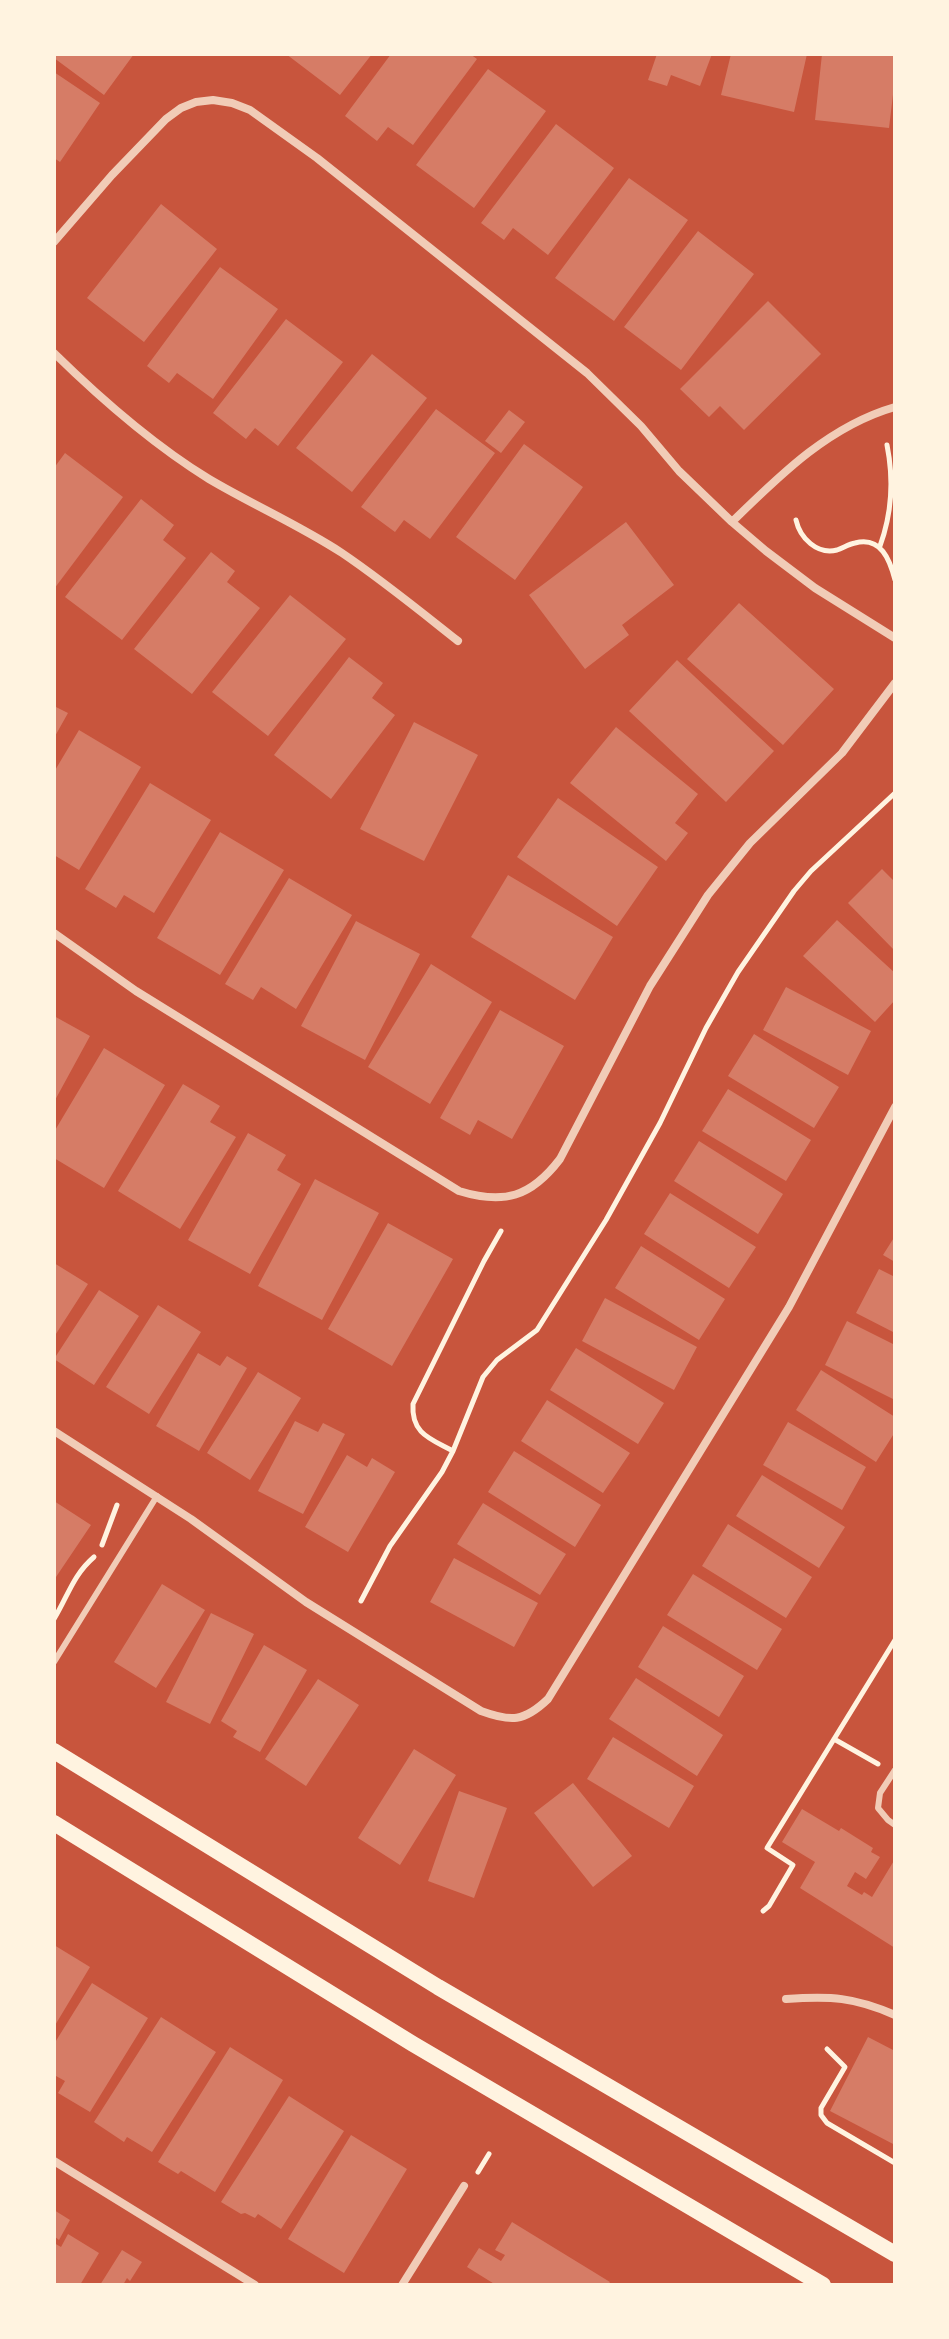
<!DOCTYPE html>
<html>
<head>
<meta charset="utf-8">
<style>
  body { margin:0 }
  #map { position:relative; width:949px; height:2339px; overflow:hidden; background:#c8553d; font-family:Spectral,serif }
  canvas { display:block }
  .frame { position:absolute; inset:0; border:56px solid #fff3e0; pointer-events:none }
</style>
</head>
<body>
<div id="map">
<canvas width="949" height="2339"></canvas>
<div class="frame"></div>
</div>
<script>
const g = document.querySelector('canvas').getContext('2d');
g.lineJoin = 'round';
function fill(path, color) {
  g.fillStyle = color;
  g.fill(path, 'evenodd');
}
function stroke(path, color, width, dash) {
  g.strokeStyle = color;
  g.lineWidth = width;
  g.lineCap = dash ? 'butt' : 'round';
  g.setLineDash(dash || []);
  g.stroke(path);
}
fill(new Path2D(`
  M54,54H134L104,95L54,58Z
  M286,54H372L340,95Z
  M391,54H470L477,59L413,145L388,127L377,141L345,116Z
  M657,54H712L700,86L671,75L667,86L648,80Z
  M731,54H807L794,112L721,95Z
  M822,54H895V78L889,128L815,120Z
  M488,69L546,111L474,208L416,165Z
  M54,72L100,103L60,162L54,158Z
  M556,124L614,168L548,255L513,228L504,240L481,223Z
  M629,178L688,220L614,321L555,278Z
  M161,204L217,249L144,342L87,298Z
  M698,231L754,274L681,370L624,327Z
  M220,267L278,309L213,399L177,373L169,383L147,366Z
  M768,301L821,354L744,430L720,406L709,417L680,389Z
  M286,319L343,362L278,446L255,428L246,439L213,413Z
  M372,354L427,398L352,492L296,448Z
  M436,409L495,453L430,539L404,520L395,532L361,507Z
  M509,410L525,422L501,453L485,441Z
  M524,444L583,487L515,580L456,537Z
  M65,453L123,497L54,589V468Z
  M141,499L174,525L163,540L186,558L122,640L65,597Z
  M626,522L674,585L622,625L629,635L585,669L529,595Z
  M211,552L235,571L227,582L260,608L192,694L134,649Z
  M290,595L346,639L268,736L212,692Z
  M739,603L834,689L783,745L687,659Z
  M349,657L383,683L372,698L395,715L331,799L274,755Z
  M677,660L774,751L726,802L629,711Z
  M54,706L68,713L54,738Z
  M414,722L478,755L424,861L360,829Z
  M616,727L698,794L675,823L688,833L666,861L570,783Z
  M79,730L141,767L79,870L54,855V772Z
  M150,783L211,820L154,913L124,895L116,908L85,889Z
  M558,798L658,867L617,926L517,857Z
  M220,832L284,870L220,975L157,938Z
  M882,869L895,882V951L848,903Z
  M508,875L613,937L575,1000L471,937Z
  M289,878L352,915L296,1009L261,987L253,1000L225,984Z
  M837,920L895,973V1000L875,1022L803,956Z
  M356,921L420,954L365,1060L301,1026Z
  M431,964L492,1002L430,1104L368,1067Z
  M786,987L871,1031L848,1075L763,1030Z
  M500,1010L564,1046L512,1139L478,1120L470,1135L440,1118Z
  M54,1016L90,1036L54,1102Z
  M754,1034L839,1087L814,1128L728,1076Z
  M104,1048L165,1085L104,1188L54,1158V1132Z
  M183,1084L220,1106L210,1122L236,1137L180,1229L118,1191Z
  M728,1089L811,1140L786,1181L702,1131Z
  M248,1133L286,1155L277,1170L301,1184L250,1274L188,1240Z
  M699,1141L783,1194L758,1234L674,1181Z
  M315,1179L379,1213L322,1320L258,1286Z
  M670,1193L756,1247L729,1288L644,1234Z
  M388,1223L453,1259L392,1366L328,1329Z
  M895,1236V1262L883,1255Z
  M641,1246L725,1299L699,1340L615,1288Z
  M54,1263L88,1284L54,1337Z
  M879,1269L895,1277V1333L856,1313Z
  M99,1290L139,1316L94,1385L54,1359Z
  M605,1298L697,1347L674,1390L582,1341Z
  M158,1305L201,1332L149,1414L106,1387Z
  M847,1321L895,1345V1400L825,1365Z
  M576,1348L664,1403L638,1444L550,1390Z
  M198,1353L220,1366L227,1356L247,1368L199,1451L156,1426Z
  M821,1370L895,1417V1432L876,1462L796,1410Z
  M258,1372L301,1398L250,1480L207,1453Z
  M547,1400L630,1453L603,1493L521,1441Z
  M295,1421L318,1432L323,1423L345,1434L303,1514L258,1491Z
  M788,1422L866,1467L842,1510L763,1465Z
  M514,1451L601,1505L575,1547L488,1492Z
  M347,1455L367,1467L372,1458L395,1472L348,1552L305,1527Z
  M762,1475L845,1527L819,1568L736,1516Z
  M54,1501L91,1525L54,1580Z
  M483,1503L566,1554L540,1595L457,1544Z
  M728,1524L812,1577L786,1618L702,1566Z
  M454,1558L538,1603L514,1647L430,1602Z
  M693,1574L782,1629L757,1670L667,1615Z
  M162,1584L205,1610L156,1688L114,1662Z
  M211,1613L254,1634L210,1724L166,1702Z
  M663,1626L744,1676L719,1717L638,1667Z
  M264,1645L307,1670L260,1752L233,1737L237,1731L221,1721Z
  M636,1678L723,1735L697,1776L609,1719Z
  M318,1679L359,1705L306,1786L265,1759Z
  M613,1737L694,1786L669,1828L587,1779Z
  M414,1749L456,1775L400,1865L358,1838Z
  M573,1783L632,1856L593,1887L534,1813Z
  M459,1791L507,1808L474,1898L428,1881Z
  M802,1809L839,1831L841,1828L873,1848L871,1852L880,1857L866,1879L855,1872L847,1886L862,1895L864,1892L872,1897L895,1859V1948L800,1888L815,1862L782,1842Z
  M54,1945L90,1967L54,2027Z
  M92,1983L148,2018L90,2112L58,2093L65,2081L56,2076L54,2079V2044Z
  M161,2017L216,2052L152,2152L127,2137L124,2142L94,2122Z
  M868,2037L895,2051V2145L830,2111Z
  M230,2047L283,2080L215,2192L181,2171L178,2174L158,2162Z
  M289,2096L344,2131L281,2229L258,2214L255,2218L245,2213L241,2214L221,2202Z
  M351,2135L407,2169L344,2273L288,2239Z
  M54,2210L70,2220L59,2240L54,2236Z
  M512,2222L610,2282L608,2285H496L467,2267L479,2248L501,2261L505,2255L495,2250Z
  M68,2234L99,2253L80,2285H54V2243L61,2247Z
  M122,2250L142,2262L130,2281L127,2278L123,2285H100Z`), '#d67c66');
stroke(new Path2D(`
  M796,520C800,538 817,555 837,550C843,548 849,544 855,543C881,536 890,560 895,580
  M880,546C892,513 894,480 887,445
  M453,1451C431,1439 411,1434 413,1404L484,1261L501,1231
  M102,1545L117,1505
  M361,1601L390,1546L442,1472L453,1451L483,1377L497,1360L537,1330L606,1220L660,1123L706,1028L738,972L794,891L811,871L895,793
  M54,1619C68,1596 73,1575 94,1557
  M834,1739L878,1764
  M763,1911L769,1906L793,1865L767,1848L895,1640
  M827,2049L845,2067L821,2108V2115L827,2123L895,2163
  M478,2172L489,2154`), '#fff3e0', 5);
stroke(new Path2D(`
  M54,1662L157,1496
  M895,1770L880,1793L878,1808L888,1820L895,1825`), '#f1ccb7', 6);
stroke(new Path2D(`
  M54,242L112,175L166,119L181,108L196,102L213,100L232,103L250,110L317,158L587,373L641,426L679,471L732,522L766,551L815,588L895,638
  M54,353C101,399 152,444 209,479C253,505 299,525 342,553C382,580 420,611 458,641
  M732,522C780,475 829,426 895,407
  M54,933L136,991L459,1191C504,1205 531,1197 560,1159L650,986L708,895L750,843L842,753L895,683
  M54,1431L191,1519L306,1602L481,1711C511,1722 524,1722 548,1699L789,1307L895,1107
  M786,1999C831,1996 854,1997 895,2015
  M54,2161L255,2285
  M402,2285L464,2186`), '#f1ccb7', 8);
stroke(new Path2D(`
  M54,1751L438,1987L895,2254
  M54,1823L413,2044L823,2285`), '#fff3e0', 16);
</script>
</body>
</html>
